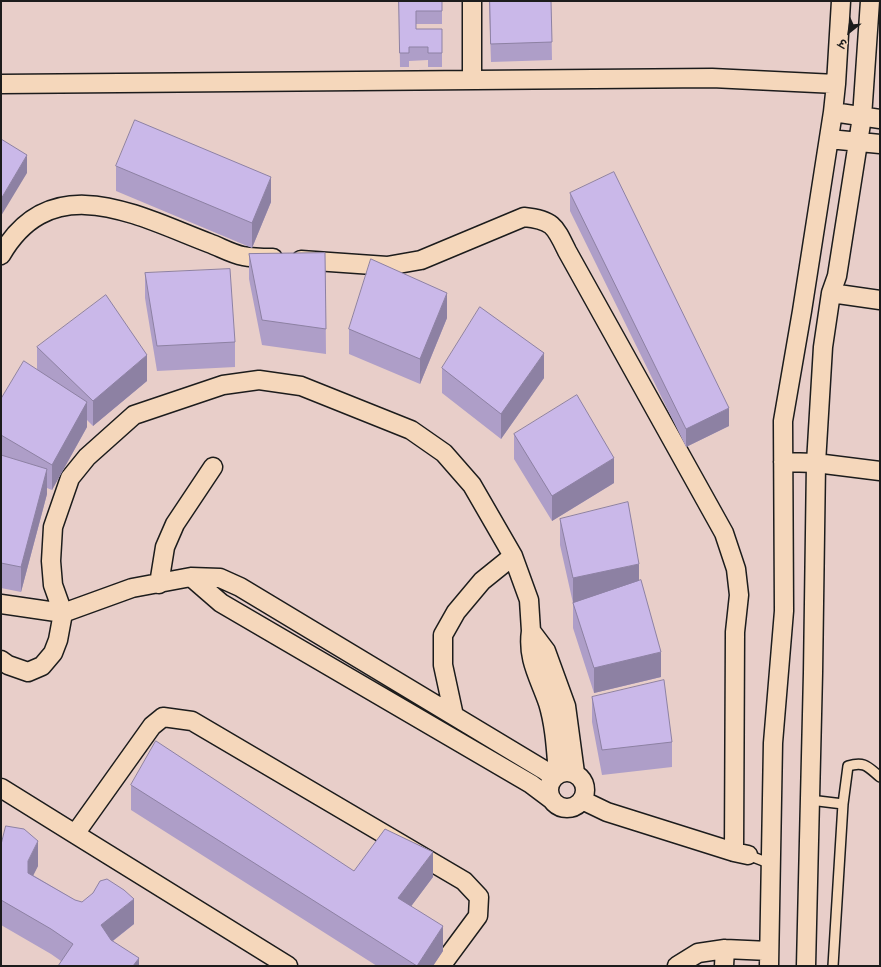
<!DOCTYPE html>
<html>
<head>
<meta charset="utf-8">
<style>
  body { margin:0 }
  #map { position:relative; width:881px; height:967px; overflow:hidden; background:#e8cec9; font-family:Sriracha,"Playpen Sans Deva",sans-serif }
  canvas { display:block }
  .frame { position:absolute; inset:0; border:2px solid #1c1c1c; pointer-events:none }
  .north { position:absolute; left:829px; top:12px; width:40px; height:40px; -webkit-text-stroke:3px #f5d7bb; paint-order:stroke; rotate:210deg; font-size:11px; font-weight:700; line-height:16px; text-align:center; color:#1c1c1c }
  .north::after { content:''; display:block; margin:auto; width:14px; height:18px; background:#1c1c1c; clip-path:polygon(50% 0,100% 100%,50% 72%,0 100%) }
</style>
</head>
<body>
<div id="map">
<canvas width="881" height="967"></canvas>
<div class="frame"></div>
<div class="north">उ</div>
</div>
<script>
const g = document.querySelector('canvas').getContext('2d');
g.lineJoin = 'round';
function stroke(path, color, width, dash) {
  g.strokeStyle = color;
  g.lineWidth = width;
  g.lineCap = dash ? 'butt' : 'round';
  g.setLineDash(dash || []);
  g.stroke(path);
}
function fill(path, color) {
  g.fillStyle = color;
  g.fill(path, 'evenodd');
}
const service = new Path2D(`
  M810,800L843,804L848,766C865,761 868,767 880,777
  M748,855L771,864
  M833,966L843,804`);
const minor = new Path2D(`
  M472,1V80
  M1,84L712,78L836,84
  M833,112L880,119
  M829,139L880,144
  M1,255C52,167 138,216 209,243C220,247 232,254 243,256C252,258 264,258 273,258
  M301,260L387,266L421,260L524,217C553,220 555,226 567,251L724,533L736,569L739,595L735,632L734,852
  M831,293L880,300
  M783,462L816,463L880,471
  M191,577L221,603L531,784L551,799
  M159,584L165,547L175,524L213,467
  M1,604L63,613L132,588L191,577L220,578L240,587L544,770L553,777
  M531,631C527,659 539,677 548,703C555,726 556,750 558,774
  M1,660L8,665L28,672L42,666L53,653L58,640L63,613L53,585L51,561L53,527L70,478L87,457L134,415L223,385L259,380L301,386L411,430L444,453L472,485L513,556L529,600L531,631L546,651L566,706L575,773
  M454,716L443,665V635L456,612L482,581L513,556
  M549 790a18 18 0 1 1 36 0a18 18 0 1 1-36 0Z
  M1,788L75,834L152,726L163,717L192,721L464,881L479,897L478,916L441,966
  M582,800L607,812L734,852L748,855
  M75,834L288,966
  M677,966L698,953L725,949L769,951
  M724,966L725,949
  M769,966L773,743L784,611L783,421L802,311L833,112L836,84L841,1
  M806,966L813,673L816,463L823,347L831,293L837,276L862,117L870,1`);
stroke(service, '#1c1c1c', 12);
stroke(minor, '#1c1c1c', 21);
stroke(service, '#f5d7bb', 9);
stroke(minor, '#f5d7bb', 18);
fill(new Path2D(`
  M399,1H442V24H416V29H442V67H428V60L409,61V67H400Z
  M489,1H551L552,60L491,62Z
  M116,166L271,202L252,248L116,191Z
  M570,193L729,426L686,447L570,211Z
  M325,253L326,354L262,345L249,279V254Z
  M145,273L235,342V367L157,371L145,298Z
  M447,318L420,384L349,354V329Z
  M37,347L147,381L93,426L87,420V427L52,490L47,488V494L21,592L1,588V399L37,370Z
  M442,368L544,378L501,439L442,393Z
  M514,434L614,483L552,521L514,459Z
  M560,519L639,581L661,677L594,693L573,628V603L576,602L573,603L560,545Z
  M592,697L672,742V767L602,775L592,722Z
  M131,785L354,871L433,877L411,906L443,951L433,966H377L131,810Z
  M1,845L38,866L33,875L75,900L134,924L113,941L139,966L61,961L51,954L1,925Z`), '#ae9ec8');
fill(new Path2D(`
  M27,155V173L1,216V199Z
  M271,177V202L252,248V223Z
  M447,293V318L420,384V359Z
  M544,353V378L501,439V414Z
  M147,355V381L93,426V401Z
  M87,402V427L52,490V465Z
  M729,408V426L686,447V429Z
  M614,458V483L552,521V496Z
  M47,469V494L21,592V567Z
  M639,564V589L573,603V578Z
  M661,652V677L594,693V668Z
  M38,841V866L28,886V861Z
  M433,852V877L398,924V898Z
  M134,899V924L101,950V925Z
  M443,926V951L433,966H417Z
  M139,958V966H133Z`), '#8d81a3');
const building = new Path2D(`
  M399,1H442V11H416V29H442V53H428V47H409V53H400Z
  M490,1H551L552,42L491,44Z
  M135,120L271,177L252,223L116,166Z
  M1,139L27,155L1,199Z
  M614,172L729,408L686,429L570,193Z
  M325,253L326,329L262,320L249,254Z
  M371,259L447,293L420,359L349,329Z
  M230,269L235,342L157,346L145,273Z
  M106,295L147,355L93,401L37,347Z
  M480,307L544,353L501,414L442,368Z
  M24,361L87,402L52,465L1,435V399Z
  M577,395L614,458L552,496L514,434Z
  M1,455L47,469L21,567L1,563Z
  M628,502L639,564L573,578L560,519Z
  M641,580L661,652L594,668L573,603Z
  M664,680L672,742L602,750L592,697Z
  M156,741L354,871L385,829L433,852L398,898L443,926L417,966L131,785Z
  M6,826L24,829L38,841L28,861V873L75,900L82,902L93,893L100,881L107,879L124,890L134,899L101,925L111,940L139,958L133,966H58L73,944L51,929L1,900V845Z`);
fill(building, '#cab8e9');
stroke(building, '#8d81a3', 1);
</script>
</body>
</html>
